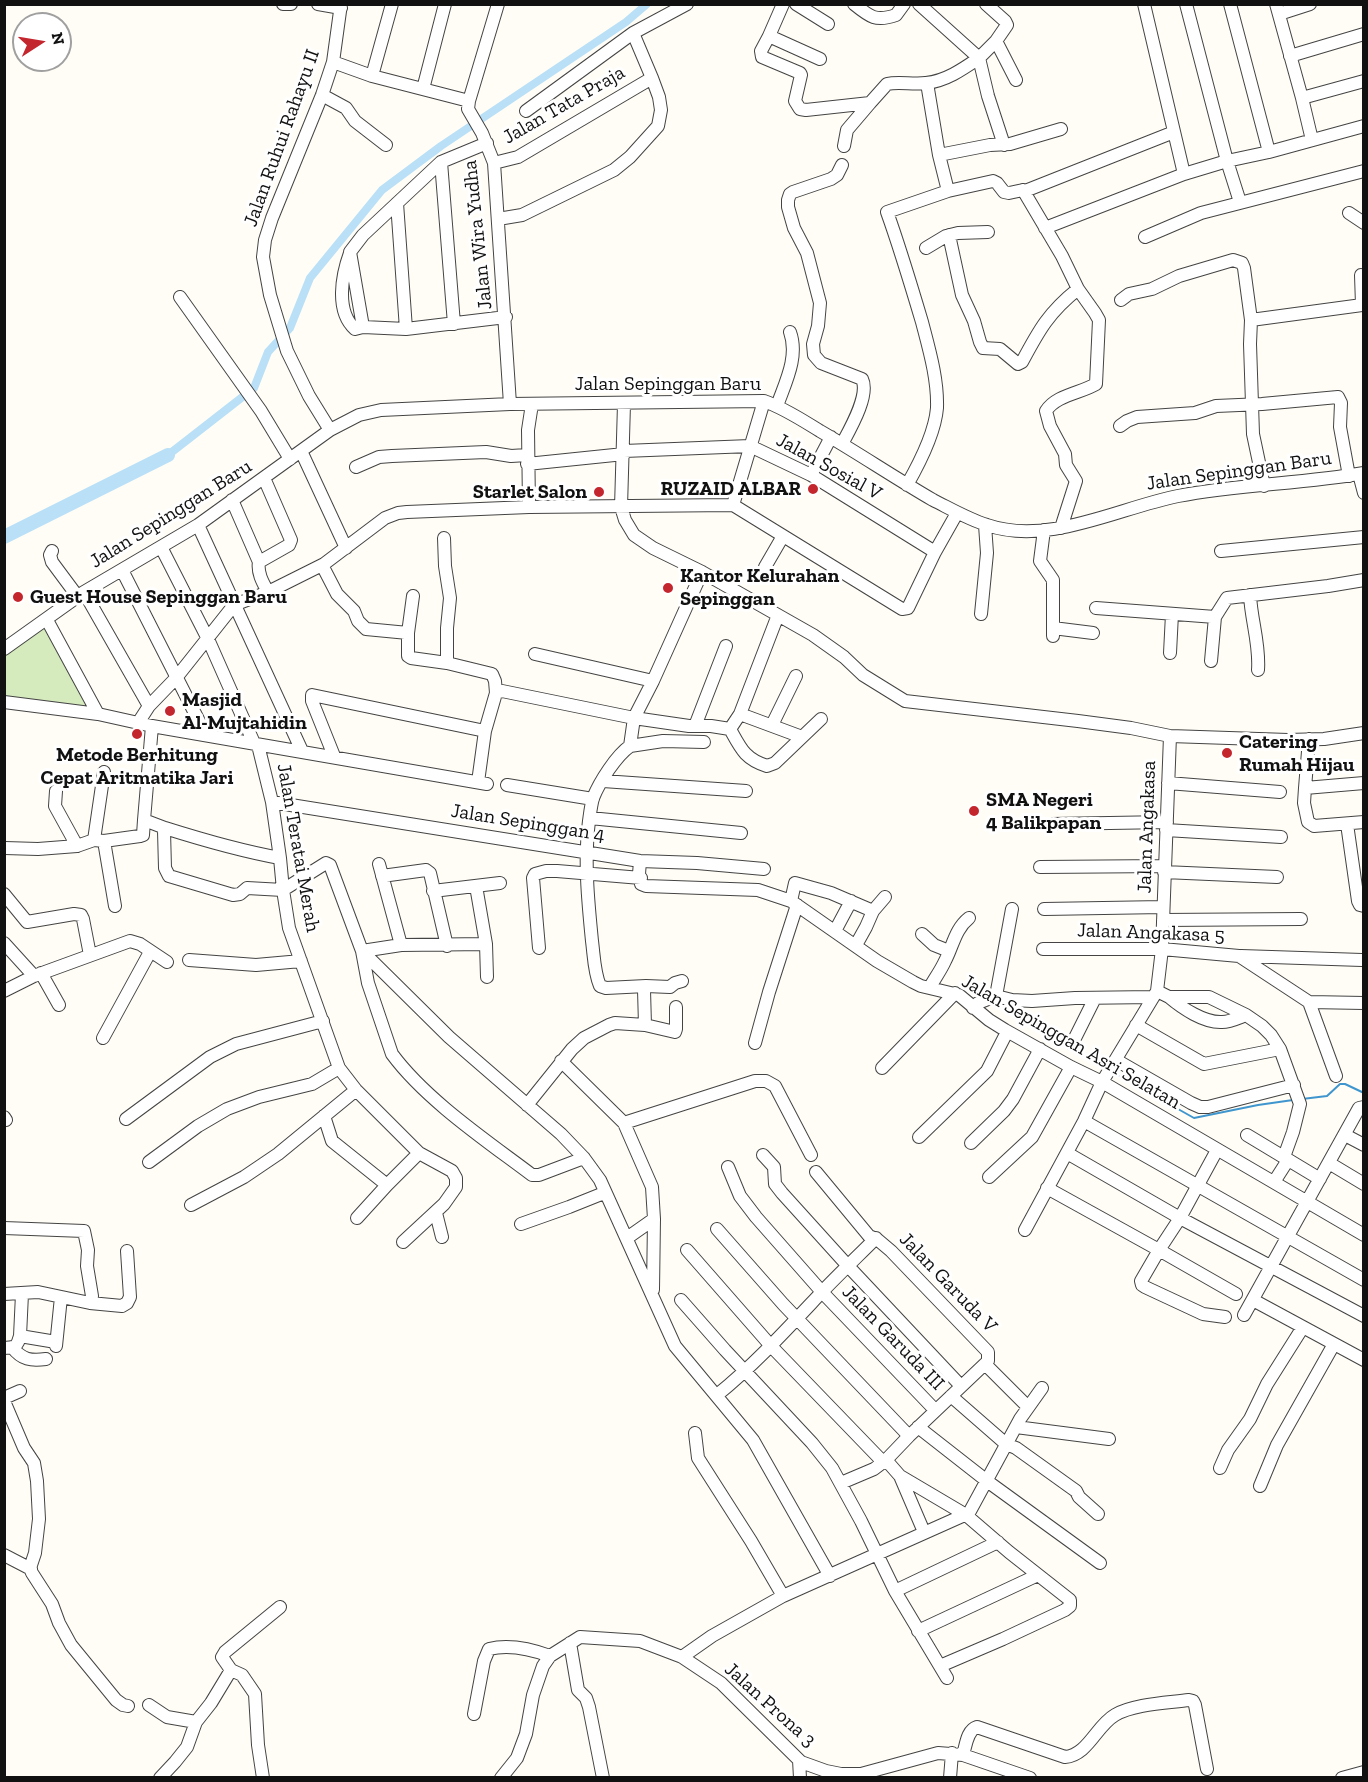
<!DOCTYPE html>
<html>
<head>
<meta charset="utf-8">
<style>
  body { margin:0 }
  #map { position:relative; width:1368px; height:1782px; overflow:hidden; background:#fffdf5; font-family:"Zilla Slab",serif }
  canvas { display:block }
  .frame { position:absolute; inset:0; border:6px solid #111; pointer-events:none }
  .north { position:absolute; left:12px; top:12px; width:60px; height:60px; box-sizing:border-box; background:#fff; border:2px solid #a0a0a0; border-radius:50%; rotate:78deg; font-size:16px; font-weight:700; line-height:24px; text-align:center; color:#111 }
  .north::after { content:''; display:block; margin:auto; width:21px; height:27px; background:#c4262e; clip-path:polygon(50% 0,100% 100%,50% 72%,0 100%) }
</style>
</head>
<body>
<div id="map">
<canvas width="1368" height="1782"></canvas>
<div class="frame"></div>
<div class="north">N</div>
</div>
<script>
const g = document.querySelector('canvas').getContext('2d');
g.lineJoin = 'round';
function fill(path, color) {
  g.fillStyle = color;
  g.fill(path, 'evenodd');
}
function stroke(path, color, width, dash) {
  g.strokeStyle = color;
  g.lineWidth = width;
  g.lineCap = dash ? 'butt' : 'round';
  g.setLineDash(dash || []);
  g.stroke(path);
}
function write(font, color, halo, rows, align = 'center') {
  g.font = font + ' "Zilla Slab",serif';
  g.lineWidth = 6;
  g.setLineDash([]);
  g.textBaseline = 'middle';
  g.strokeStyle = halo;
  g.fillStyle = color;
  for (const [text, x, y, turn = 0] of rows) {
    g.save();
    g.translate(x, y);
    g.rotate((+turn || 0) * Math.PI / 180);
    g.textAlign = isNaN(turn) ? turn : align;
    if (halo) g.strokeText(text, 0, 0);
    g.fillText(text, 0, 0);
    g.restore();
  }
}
fill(new Path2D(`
  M46,625L90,709L5,697V656Z`), '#d5ebbd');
stroke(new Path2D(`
  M1114,1073L1194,1118L1258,1105L1293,1100
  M1302,1099L1327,1096L1340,1084H1345L1364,1093`), '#3f96cf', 2);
stroke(new Path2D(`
  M168,455L254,388L268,352L290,328L310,278L382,190L441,146L626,22L647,4`), '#b9e0f7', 8);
stroke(new Path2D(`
  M4,537L168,455`), '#b9e0f7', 14);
const minor = new Path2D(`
  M283,4H291
  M318,4L341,8
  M783,4L769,36L820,59
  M796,4L828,24
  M854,4C870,17 876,22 896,15L904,4
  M986,4L1005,21L1007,25L996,41L979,58L988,96L1004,145
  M1144,4L1184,174
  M1186,4L1227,161L1269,152L1364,126
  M1230,4L1269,152
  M1276,4L1302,98L1312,140
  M1279,14L1310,4
  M769,36L761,51L762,57L800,73L801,75L795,101L800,109L806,110L870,103L887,84C899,81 913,85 926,83C946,81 963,69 979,58L919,4
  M996,41L1016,80
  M1290,56L1364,34
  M333,62L372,76L469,101L468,109L482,133L494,163L510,404
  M372,76L392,4
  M927,83L939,155L948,191
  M423,89L445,4
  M322,95L346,108L355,121L386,145
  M1302,98L1364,81
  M469,101L498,4
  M526,111L633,33L687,4
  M487,143L441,162L363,235L350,252L363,327L406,329L506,317
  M844,146L847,130L870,103
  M939,155L990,145L1010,144L1061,129
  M441,162L454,324
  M494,163L518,157L652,78L633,33
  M842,165L837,175L831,179L793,192L790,194L788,200V207L794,228L807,253L820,303L818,326L813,344L814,355L821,363L862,379C870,395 850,429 842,444
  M1023,190L1025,191L1174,132
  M397,203L406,329
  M1349,213L1364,223
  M498,219L522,215L614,170L630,157L658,126L661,110L659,97L652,78
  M1045,228L1184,174L1227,161L1240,202
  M949,235L962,295L974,321L980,342L983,348L1000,349L1018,364L1022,362C1039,330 1049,312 1078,289
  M1145,237L1201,213L1364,171
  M926,248L946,236L958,233L988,232
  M350,253C342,275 335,311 355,329L363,327
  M180,297L261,411L290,459
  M1121,300L1129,294L1152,289L1179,276L1233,260L1242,263L1244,268L1251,320L1250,344L1253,434L1264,486
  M1251,320L1362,305L1361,275
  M532,404L528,430L529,507L733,505L902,609L908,608L935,552L957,513
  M624,404L621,507L625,520L634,535L653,548L702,572L813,635L844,657L863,675L905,701L1078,721L1131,728L1170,736L1288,740L1324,739L1364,733
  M777,406C785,383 799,357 790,332
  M1120,426L1127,421L1137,417L1195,413L1216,406L1262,404L1338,397L1341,403L1340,427L1349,476
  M330,430L309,396L287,351L270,295L263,257L265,240L272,218L322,95L333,62L341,4
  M301,451L346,548
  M624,451L750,446L811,475L935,552
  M527,464L624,454
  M356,467L379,457L392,456L486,452L511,456L527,455
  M1359,474L1364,493
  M811,475L831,437
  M264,478L291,540L289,545L259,562C257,573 263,583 268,592
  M907,485C919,464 935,433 937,408C938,379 929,349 922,322C911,285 900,248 887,212L948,191L993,181L997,183L1004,192L1009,193L1023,190L1062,256L1078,289L1095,313L1099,320L1096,384C1081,393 1056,395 1046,411L1050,426L1065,454L1066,465L1076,481L1061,528
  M232,500L259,562
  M733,505L764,401
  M198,525L302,751
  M1044,530L1040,561L1053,580V636
  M444,538L445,566L450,598L447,628V663L492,674L495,681L496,693
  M161,547L208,639L254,743
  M52,551L50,555L52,562L78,597
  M1221,551L1364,537
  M322,565L337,594L354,611L358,621L366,629L408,633
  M765,567L783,536
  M122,570L206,735
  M84,592L149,706
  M1250,595C1251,620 1260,644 1258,670
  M413,596L408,633V656L411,658L447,663
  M1096,608L1215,617
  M981,614L987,553L985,525
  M47,620L98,714
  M1053,628L1093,633
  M4,649L84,592L198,525L330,430L359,415L381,410L510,404L764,401C784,408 802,420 820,431C858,453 895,478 933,500C951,509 968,519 987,525C1048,546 1118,508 1178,496C1239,484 1302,484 1364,473
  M1170,653L1172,614
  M535,654L653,681
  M1211,661L1215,617L1227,598L1328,586L1364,580
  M4,702L98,714L152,726L487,784
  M740,714L802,737
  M138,723L149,706L176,678L234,605L268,592L324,564L385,518L398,513L407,512L529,507
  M772,725L796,676
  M152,726L144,820L165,828
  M695,726L726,646
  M730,729L740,714L778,615
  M1309,739L1305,788L1364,783
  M258,745L272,802L280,858L283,890L289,928L339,1068L356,1090L419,1153L452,1171L456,1178V1187L444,1204L403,1242
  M630,746L663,741L704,742
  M334,756L312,701V695L485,731
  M603,781L746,791
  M478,782L485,731L496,693L502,691L634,718L653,681L702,572
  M1168,783L1280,792
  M507,785L593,799
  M1305,788L1304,803L1308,822L1314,826L1364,822
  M56,791L55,806L77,846
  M272,802L640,861L697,863L764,869
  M590,818L741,833
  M1052,824L1167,822
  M1347,824L1358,901L1360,905L1364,906
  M1166,830L1281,837
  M94,840L104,772
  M104,841L115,906
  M5,848L38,849L77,846L94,840L104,841L140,836L143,835L144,820
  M280,858C241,851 203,840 165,828L164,831L165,868L169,876L233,895L240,894L247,888L283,890L326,863L330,865L362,951L449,1037L561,1134L584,1158L600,1180L675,1346L753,1440L830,1576
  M640,861L639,874L641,884L646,886L758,890L791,901L877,961L913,982L921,986L959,995L989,1020L1005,1030L1071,1067L1102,1082L1364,1235
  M379,864L401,945
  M1040,867L1165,866
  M1164,872L1277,877
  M382,876L426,870L430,873L447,946
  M476,886L486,944L487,977
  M433,891L500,883
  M4,894L27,922L74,914L81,915L83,919L90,955
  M791,901L795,883L831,893L873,911
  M1044,909L1163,907
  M1163,920L1301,919
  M835,931L851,901
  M922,934L934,945L949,951
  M4,943L34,976
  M486,944L401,945L362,951L368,983L392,1054C426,1100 487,1141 532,1175H539L584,1158
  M856,945L866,927L873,911L885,897
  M539,948L533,878L535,874L546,871H557L641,878
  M1043,949H1162L1239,956L1309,1002L1336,1076
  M1241,956L1362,960
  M189,960L256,965L301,961
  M41,973L59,1005
  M682,981L675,983L670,987L646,986L606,988L600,986C594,972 594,956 592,941C588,901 584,860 589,821C590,814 591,805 593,798C600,781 616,756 630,746L634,718L689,726H711L730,729C741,749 745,759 767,766L775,763L821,719
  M930,987C935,978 941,970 945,961C953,946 955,929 969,918
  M4,991L34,976L130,941L140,944L167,962
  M1157,991L1169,997H1209L1246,1015L1262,1026L1271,1035L1280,1049L1300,1104L1293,1132L1284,1157
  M996,996L1012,909
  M1169,997C1182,1008 1204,1023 1222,1022C1230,1022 1238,1018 1246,1015
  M1309,1002L1364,1003
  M973,1008L978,1003L996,996L1012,1000L1032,1001L1075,998L1153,997
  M645,1025L644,990L646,986
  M1136,1025L1204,1064L1280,1049
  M103,1038L150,952
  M755,1043L769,992L797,905
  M1072,1044L1095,998
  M1116,1060L1191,1103L1200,1107H1208L1294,1085
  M561,1061L624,1123L755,1081H766L775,1086L811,1155
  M882,1068L955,993
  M527,1105L572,1049L584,1038L609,1025L615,1023L645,1025L675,1032L676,1029V1007
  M324,1116L332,1141L387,1185
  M4,1117L6,1120
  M126,1119L210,1057L236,1044L323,1021
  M1084,1121L1364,1280
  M624,1123L652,1187L654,1219L653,1290
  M1247,1135L1320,1179
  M1345,1135L1364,1145
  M919,1137L987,1071L1007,1032
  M971,1143L1004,1111L1013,1099L1040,1049
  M1067,1153L1180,1218L1364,1316
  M763,1155L774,1167L775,1184L782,1193L848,1266L961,1386
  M149,1162L198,1126L227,1109L259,1097L312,1084L339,1068
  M1329,1163L1364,1184
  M728,1167L740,1196L756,1217L822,1292L935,1410
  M816,1172L869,1236L878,1240L891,1251L988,1352V1361L909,1436L886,1460L874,1469L841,1483
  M989,1177L1032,1137L1071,1067
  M1274,1182L1288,1160
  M1047,1188L1159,1250L1180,1218L1217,1150
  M191,1205L244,1177L278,1154L356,1090
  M436,1213L442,1237
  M357,1218L387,1185L419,1153
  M521,1224L569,1207L604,1193
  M4,1228L84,1231L88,1250L87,1266L92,1296L90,1303L38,1292L4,1294
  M717,1229L783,1304L909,1436
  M1025,1230L1084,1121L1102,1082L1157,991L1162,949L1170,736
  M627,1238L654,1219
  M687,1250L771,1346L883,1462
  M681,1300L725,1350L812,1443L832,1468L861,1521L895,1591L947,1678
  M1253,1300L1364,1360
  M90,1303L122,1306L127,1303L130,1297L127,1251
  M1244,1315L1359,1108L1364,1107
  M1225,1317L1203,1314L1145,1287L1142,1285L1141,1281L1159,1250L1236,1294
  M20,1336L22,1294
  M56,1346L61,1297
  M12,1347C22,1360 31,1361 46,1359
  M4,1348L15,1347L18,1342L20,1336L56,1342
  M985,1364L1028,1407
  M717,1395C754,1365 787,1329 820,1294C838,1275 857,1257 876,1238
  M951,1396L1006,1444L1016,1448L1076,1491L1079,1497L1098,1514
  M4,1398L20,1391
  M4,1401L24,1448L34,1463L37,1481L39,1519L35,1553L30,1568L32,1573L52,1604L59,1623L71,1645L116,1700L123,1705L128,1706
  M918,1427L987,1481L1100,1563
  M1016,1427L1109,1439
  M695,1433L698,1458L751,1541L783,1596
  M886,1460L900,1476L966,1515L1009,1552L1070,1600V1606L1065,1610L1003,1639L940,1666
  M1220,1468L1228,1450L1250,1419L1267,1384L1303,1327
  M900,1476L924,1532
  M1260,1486L1277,1445L1334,1344
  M4,1555L31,1569
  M895,1591L998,1542
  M918,1631L1038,1575
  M570,1643L578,1690L586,1698L589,1707L603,1778
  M682,1657L712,1636L783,1596L969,1513L1020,1419L1042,1388
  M149,1705L167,1717L196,1722
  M474,1714L484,1661L489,1649C509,1644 531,1649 550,1656
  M963,1755C966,1745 967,1730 977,1727L1065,1757C1088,1755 1096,1726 1115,1715C1134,1704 1167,1703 1189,1700L1193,1701L1195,1705L1207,1769
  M799,1760L800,1778
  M160,1778L175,1762L187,1747L196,1722L211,1703L231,1670
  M263,1778L258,1745L255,1694L242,1675L231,1670L222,1657L225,1652L280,1607
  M501,1778L517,1758L526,1734L533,1695L543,1666L550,1656L580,1637L640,1641L682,1657L721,1683L801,1762L826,1771L841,1774H861L938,1753L963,1755L1030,1778
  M950,1778L952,1753
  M1342,1778L1364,1772`);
stroke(minor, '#444', 14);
stroke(minor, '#fff', 12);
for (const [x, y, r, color] of [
  [813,489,6,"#c4262e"],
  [599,492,6,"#c4262e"],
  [668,588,6,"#c4262e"],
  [18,597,6,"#c4262e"],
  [170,711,6,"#c4262e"],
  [137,734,6,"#c4262e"],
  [1227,753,6,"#c4262e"],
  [974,811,6,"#c4262e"]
]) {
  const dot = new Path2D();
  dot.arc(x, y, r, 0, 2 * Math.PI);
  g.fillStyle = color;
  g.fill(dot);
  stroke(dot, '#fff', 2);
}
write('20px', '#111', '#fff', [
  ["Jalan Tata Praja",564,105,-30],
  ["Jalan Ruhui Rahayu II",282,138,-70],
  ["Jalan Wira Yudha",478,235,-96],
  ["Jalan Sepinggan Baru",668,384],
  ["Jalan Sosial V",829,467,29],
  ["Jalan Sepinggan Baru",1239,471,-8],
  ["Jalan Sepinggan Baru",171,514,-32],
  ["Jalan Sepinggan 4",528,823,9],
  ["Jalan Angakasa",1147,827,-88],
  ["Jalan Teratai Merah",298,848,80],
  ["Jalan Angakasa 5",1151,933,2],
  ["Jalan Sepinggan Asri Selatan",1071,1042,30],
  ["Jalan Garuda V",948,1283,46],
  ["Jalan Garuda III",893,1338,46],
  ["Jalan Prona 3",770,1705,42]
]);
write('bold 20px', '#111', '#fff', [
  ["RUZAID ALBAR",801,489,"right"],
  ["Starlet Salon",587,492,"right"],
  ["Kantor Kelurahan",680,576],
  ["Sepinggan",680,599],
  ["Guest House Sepinggan Baru",30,597],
  ["Masjid",182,700],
  ["Al-Mujtahidin",182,723],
  ["Catering",1239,742],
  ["Rumah Hijau",1239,765],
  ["Metode Berhitung",137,755,"center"],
  ["Cepat Aritmatika Jari",137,778,"center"],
  ["SMA Negeri",986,800],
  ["4 Balikpapan",986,823]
], 'left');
</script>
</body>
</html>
